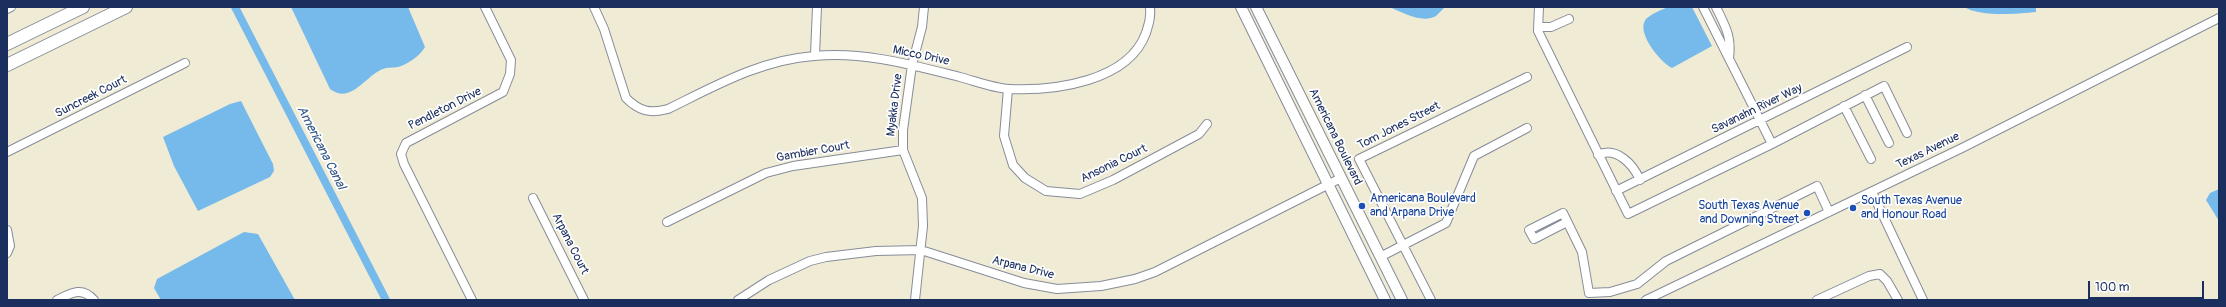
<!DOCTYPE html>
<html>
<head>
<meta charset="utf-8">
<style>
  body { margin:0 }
  #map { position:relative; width:2226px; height:307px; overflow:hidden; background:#f0ebd4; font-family:Pangolin,sans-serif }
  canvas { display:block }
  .frame { position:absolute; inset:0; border:8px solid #1b2f5e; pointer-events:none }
  .scale { position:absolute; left:2088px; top:281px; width:116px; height:18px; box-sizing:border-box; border:2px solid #1b2f5e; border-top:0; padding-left:5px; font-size:12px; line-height:14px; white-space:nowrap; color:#1b2f5e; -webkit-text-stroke:3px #fff; paint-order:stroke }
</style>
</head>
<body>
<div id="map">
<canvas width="2226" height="307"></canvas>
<div class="frame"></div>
<div class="scale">100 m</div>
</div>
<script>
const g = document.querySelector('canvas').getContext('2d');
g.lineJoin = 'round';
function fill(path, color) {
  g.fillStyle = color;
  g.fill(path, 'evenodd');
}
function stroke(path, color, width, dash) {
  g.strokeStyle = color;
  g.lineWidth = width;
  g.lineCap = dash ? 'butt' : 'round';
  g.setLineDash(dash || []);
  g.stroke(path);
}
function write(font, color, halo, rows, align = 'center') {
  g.font = font + ' Pangolin,sans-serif';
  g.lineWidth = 3.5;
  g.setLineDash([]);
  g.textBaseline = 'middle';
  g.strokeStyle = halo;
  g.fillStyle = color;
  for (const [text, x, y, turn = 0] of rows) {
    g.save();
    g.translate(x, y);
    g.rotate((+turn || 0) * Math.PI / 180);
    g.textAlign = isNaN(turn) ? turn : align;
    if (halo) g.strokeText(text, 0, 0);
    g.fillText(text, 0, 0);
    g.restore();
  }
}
fill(new Path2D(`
  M291,7H408L425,47C420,56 408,64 398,67C393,68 387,67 383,69C366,75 351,105 330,89Z
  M1389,7H1445C1442,10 1439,13 1436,16C1422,24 1402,12 1389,7Z
  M1668,7H1692L1712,46L1672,68C1661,63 1635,32 1646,19C1651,14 1661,10 1668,7Z
  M1964,7H2036V12C2017,14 1980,17 1964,7Z
  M241,101L273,164L274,171L270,177L198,211L174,166L163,137L230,104Z
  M2219,189V221L2206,200L2210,193Z
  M244,232L258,234L295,300H161L154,288L157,279Z`), '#76baec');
stroke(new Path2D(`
  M235,7L386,300`), '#76baec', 8);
const minor = new Path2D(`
  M594,7L604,29L626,98C639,111 650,114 668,109C715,86 760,60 814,56C863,51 912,65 960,77C975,81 993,88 1009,89C1054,91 1128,82 1146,33C1149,23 1151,17 1150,7
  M1539,7L1538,31L1628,214L1772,144L1884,86L1907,133
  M1703,7L1772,144
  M1716,7C1725,26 1732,36 1729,58
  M7,9L11,7
  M1538,27H1551L1569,19
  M815,55L817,7
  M1008,89L1004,136L1013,165L1025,178L1046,191L1080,194L1113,180L1199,134L1207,124
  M1865,95L1889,143
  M1844,106L1871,159
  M7,152L185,63
  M1598,155C1616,146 1633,164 1640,180
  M1616,191L1907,47
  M1872,192L1923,300
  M533,198L584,300
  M667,222L766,173L793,166L903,150
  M1567,222L1534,239L1529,230L1563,213L1582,252L1589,293L1610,292L1637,284L1666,261L1817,186L1829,212
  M7,230L10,246L7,253
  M1380,257L1446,223L1474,156L1527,128
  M57,300C71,293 82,286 94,300
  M472,300L404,164L401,154L406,143L503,92L510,74L511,60L485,7
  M738,300L769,280L810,261L826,257L876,251L921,250L1024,283L1057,289L1101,286L1135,279L1155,272L1341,178
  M915,300L923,226L922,198L903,150V130L912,65L922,27L924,7
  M1431,300L1359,159L1527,77
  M1646,300L1962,148L2219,18
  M1817,300L1869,276L1880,274L1887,281L1898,300`);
const major = new Path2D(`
  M1241,7L1385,300
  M1256,7L1402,300`);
const highway = new Path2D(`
  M7,44L83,7
  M7,65L126,7`);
stroke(minor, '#868d99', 10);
stroke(major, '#868d99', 12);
stroke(highway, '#868d99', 14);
stroke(minor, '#fff', 8);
stroke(major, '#fff', 10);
stroke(highway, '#fff', 12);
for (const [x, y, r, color] of [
  [1362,206,4,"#1a4fb4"],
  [1853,208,4,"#1a4fb4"],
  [1807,213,4,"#1a4fb4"]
]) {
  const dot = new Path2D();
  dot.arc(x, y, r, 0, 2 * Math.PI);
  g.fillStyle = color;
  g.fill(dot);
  stroke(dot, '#fff', 1.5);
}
write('12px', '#1b2f5e', '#fff', [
  ["Micco Drive",921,56,12],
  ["Suncreek Court",91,97,-27],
  ["Myakka Drive",895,105,-83],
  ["Pendleton Drive",445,109,-27],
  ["Savanahn River Way",1757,109,-26],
  ["Tom Jones Street",1399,126,-27],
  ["Americana Boulevard",1335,137,64],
  ["Texas Avenue",1928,151,-26],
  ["Gambier Court",813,152,-10],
  ["Ansonia Court",1114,164,-26],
  ["Arpana Court",570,244,63],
  ["Arpana Drive",1023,268,14]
]);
write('12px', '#164399', '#fff', [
  ["Americana Boulevard",1370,199],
  ["and Arpana Drive",1370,213],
  ["South Texas Avenue",1861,201],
  ["and Honour Road",1861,215],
  ["South Texas Avenue",1799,206,"right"],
  ["and Downing Street",1799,220,"right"]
], 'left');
write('italic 13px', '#365989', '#fff', [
  ["Americana Canal",321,148,63]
]);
</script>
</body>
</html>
